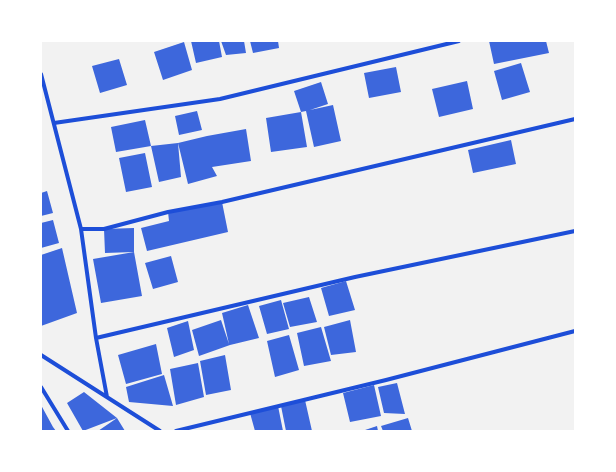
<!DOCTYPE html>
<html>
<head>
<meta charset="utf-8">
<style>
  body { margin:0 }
  #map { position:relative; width:616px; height:472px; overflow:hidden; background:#f2f2f2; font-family:"IBM Plex Sans",sans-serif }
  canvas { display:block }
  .frame { position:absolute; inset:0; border:42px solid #fff; pointer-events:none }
</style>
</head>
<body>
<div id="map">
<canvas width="616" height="472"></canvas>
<div class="frame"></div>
</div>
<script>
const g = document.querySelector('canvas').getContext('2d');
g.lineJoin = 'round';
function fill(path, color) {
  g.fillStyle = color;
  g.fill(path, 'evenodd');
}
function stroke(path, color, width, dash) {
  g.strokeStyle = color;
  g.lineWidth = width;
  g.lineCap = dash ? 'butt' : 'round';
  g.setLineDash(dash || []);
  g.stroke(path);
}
fill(new Path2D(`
  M191,41H219L222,57L196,63Z
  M221,41H244L246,53L226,55Z
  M250,41H278L279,48L253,53Z
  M489,41H546L549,53L494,64Z
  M184,42L192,70L163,80L154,52Z
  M119,59L127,85L100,93L92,66Z
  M521,63L530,92L502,100L494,71Z
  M396,67L401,92L369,98L364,73Z
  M467,81L473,109L439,117L432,89Z
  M321,82L328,104L310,110L333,105L341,141L314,147L306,111L301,112L307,147L271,152L266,118L301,112L294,91Z
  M197,111L202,130L179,135L175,116Z
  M145,120L151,146L116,152L111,127Z
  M246,129L251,161L212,167L217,176L188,184L178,143L181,177L159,182L151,146L178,143L207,136Z
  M511,140L516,164L473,173L468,150Z
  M145,153L152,187L126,192L119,158Z
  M47,191L53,213L41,216V193Z
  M222,202L228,232L147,251L141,228L169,221L168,212Z
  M53,220L59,243L41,248V223Z
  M134,228V252L142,296L101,303L93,259L134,252L105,253L104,229Z
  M62,248L77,313L41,326V255Z
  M171,256L178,282L153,289L145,263Z
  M346,281L355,310L329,316L321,288Z
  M309,297L317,322L290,327L283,303Z
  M281,300L289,329L267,334L259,306Z
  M248,305L259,338L230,345L199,356L192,330L221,320L229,344L222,313Z
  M350,320L356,352L331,355L324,327Z
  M188,321L194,350L174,357L167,328Z
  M321,327L331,361L304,366L297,333Z
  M289,335L299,370L275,377L267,341Z
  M156,344L162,374L126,384L118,355Z
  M225,355L231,390L206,395L200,361Z
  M198,363L204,397L176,405L170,369Z
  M164,375L173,406L129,402L126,387Z
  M397,383L405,414L384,413L378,387Z
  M374,385L381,416L350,422L343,393Z
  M84,392L117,418L83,431L67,403Z
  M305,400L312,431H286L281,406Z
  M41,405L53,427L56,431H41Z
  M278,406L283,431H255L250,413Z
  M117,418L125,431H98Z
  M408,418L412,431H383L381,426Z
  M377,426L378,431H362Z`), '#3d67dc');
stroke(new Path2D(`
  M41,74L81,229L96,338L355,277L575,231
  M54,123L220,99L459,41
  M81,229H104L168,212L222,202L575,119
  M96,338L107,397
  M41,355L160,431
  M41,387L68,431
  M176,431L386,380L575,331`), '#1d4ed8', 4);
</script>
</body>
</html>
